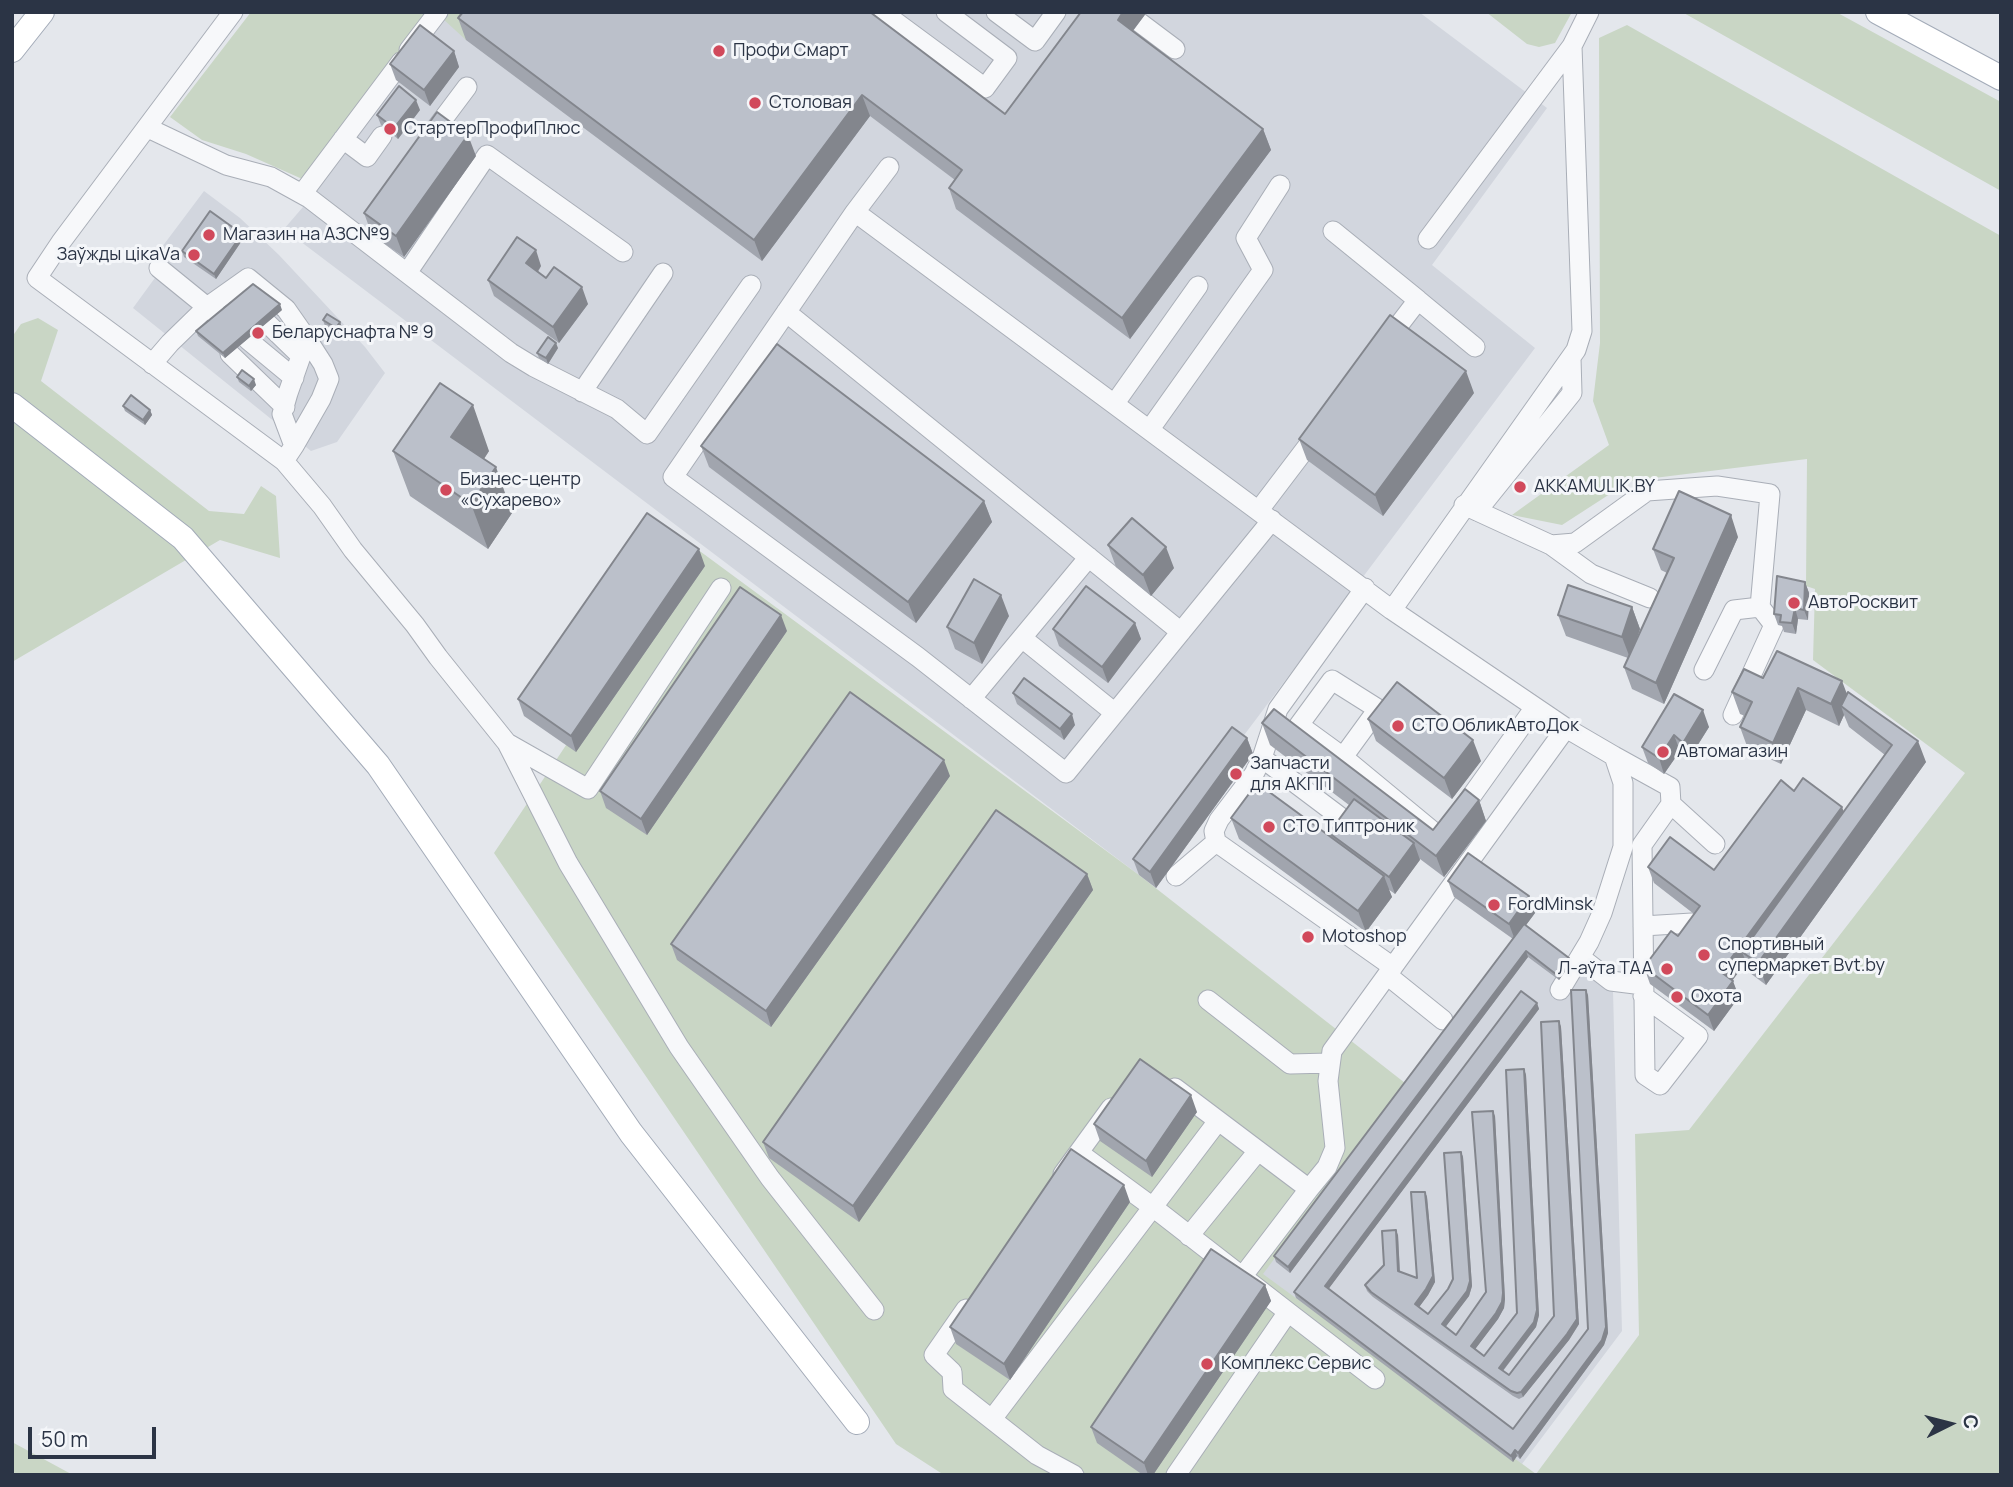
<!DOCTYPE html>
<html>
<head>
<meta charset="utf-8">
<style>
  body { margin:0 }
  #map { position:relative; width:2013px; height:1487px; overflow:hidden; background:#e4e7ec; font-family:Manrope,sans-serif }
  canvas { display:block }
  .frame { position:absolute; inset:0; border:14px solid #2b3445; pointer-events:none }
  .north { position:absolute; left:1915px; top:1389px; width:70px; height:70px; -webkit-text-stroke:5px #f4f6f9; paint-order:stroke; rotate:84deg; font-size:19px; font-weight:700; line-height:28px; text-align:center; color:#2b3445 }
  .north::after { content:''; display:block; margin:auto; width:24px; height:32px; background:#2b3445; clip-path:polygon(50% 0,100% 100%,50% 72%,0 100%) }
  .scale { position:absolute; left:28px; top:1427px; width:128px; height:32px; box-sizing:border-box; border:4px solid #2b3445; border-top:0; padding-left:9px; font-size:21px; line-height:24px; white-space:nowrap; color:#2b3445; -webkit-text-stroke:5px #f4f6f9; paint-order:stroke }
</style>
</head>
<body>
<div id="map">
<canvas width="2013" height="1487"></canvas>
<div class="frame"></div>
<div class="north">С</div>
<div class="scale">50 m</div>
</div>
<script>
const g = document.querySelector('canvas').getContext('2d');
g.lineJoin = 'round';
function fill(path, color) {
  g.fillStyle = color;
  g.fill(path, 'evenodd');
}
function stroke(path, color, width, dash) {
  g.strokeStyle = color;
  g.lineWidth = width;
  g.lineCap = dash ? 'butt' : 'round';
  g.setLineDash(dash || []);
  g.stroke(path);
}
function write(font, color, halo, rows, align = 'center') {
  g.font = font + ' Manrope,sans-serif';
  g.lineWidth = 6;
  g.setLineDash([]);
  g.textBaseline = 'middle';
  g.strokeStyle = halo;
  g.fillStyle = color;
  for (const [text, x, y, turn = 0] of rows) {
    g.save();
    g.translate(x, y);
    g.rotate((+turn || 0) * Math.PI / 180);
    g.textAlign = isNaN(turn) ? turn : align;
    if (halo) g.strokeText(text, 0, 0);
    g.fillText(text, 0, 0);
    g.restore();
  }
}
fill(new Path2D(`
  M487,12H1419L1547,108L1432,265L1535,348L1139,875L284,229L303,207L442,18Z
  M204,191L240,218L279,255L365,347L385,373L337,442L311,451L133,308L160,271L150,263Z
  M1524,926L1613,991L1622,1331L1522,1464L1376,1357L1022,1475L1338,1173Z`), '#d2d6de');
fill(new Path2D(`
  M251,12H487L466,40L442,18L318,186L246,154L202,140L170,117Z
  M1486,12H1572L1555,43L1539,47L1527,44Z
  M1682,12H1836L2001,102V191Z
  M1627,25L2001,236V1475H944L896,1444L494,853L697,549L1139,875L1405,1083L1263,1274L1536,1474L1639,1335L1635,1134L1689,1130L1965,773L1813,660L1815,589L1806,586L1807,459L1630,481L1562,525L1512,515L1609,445L1593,401L1600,343L1599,38Z
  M38,318L58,330L41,381L209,511L244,514L261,486L276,496L280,558L220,540L12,662V337L21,324Z
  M12,1442L73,1475H12Z`), '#c9d6c5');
const minor = new Path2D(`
  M233,12L61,242L37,278L284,461L322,506L353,550L415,625L438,657L507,743L568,863L679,1047L770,1178L874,1310
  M882,12L985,88L1007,58L946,12
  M996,12L1035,41L1056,12
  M1139,22L1175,49
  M409,50L438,12
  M148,128L226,165L271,177L309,198L511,353L534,367L617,409L647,434L751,285
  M343,139L367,157L382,136
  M428,139L467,87
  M889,167L855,212L673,477L918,657L1066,773L1272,520
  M302,194L401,62
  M855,212L1392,610L1566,728L1614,756L1623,783V847L1602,913L1589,942L1560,990
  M1333,231L1418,300
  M1428,239L1572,46
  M407,273L487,155L623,252
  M786,312L1181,632
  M221,318L207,307L248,278L286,309L307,339L288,393L282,414L294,446L284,461
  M267,323L301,356
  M248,340L294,378
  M1385,343L1418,300L1475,347
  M230,354L285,407
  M152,364L170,343L207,307L159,268
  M582,392L663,273
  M1115,403L1198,286
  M1150,429L1263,270L1246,238L1280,185
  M294,446L321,399L329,379L323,364L307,339
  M1464,505L1551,545L1591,574L1650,598
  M1259,510L1319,431
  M1477,511L1572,393L1571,358
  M1551,545L1575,543L1647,491L1717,486L1770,494L1760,607L1774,625L1733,715
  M1365,588L1278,709L1262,758L1254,774L1219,820L1214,831L1216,842L1393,967
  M1392,610L1576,350L1582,331L1572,46L1589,12
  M1022,638L1115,713
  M1704,670L1734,610L1760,607
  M971,699L1089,557
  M507,743L588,789L721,588
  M1614,756L1670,787L1671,804L1715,844
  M1343,757L1299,725L1332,680L1378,709L1343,757L1435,833
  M1262,758L1343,819
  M1458,815L1535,707
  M1176,876L1216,842
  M1643,926L1692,923
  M1580,957L1611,981L1643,985
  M1387,975L1443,1020
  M1643,996L1698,1036L1660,1085L1645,1075L1642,845L1671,804
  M1208,1000L1290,1064L1330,1063
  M1175,1088L1309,1189L1327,1167L1335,1148L1328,1081L1332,1051L1566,728
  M1079,1153L1154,1208L1288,1312L1176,1475
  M1063,1174L1111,1108
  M1189,1236L1258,1151
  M1242,1277L1309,1189
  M966,1309L934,1355L952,1372L953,1389L1037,1455L1074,1475
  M1288,1312L1375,1379
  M992,1419L1218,1121`);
const major = new Path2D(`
  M1878,12L2001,78
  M12,50L42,12
  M12,405L183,538L378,765L631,1133L857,1422`);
stroke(minor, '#a9aeb7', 21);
stroke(major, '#a3abb8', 26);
stroke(minor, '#f7f8fa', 19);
stroke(major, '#fff', 24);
fill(new Path2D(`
  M1147,12L1133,31L1263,129L1271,150L1130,339L956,209L949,188L955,180L870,116L762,261L466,40L458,18L1005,114Z
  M454,51L459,67L430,106L396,80L390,64Z
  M420,110L398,139L381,125L377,115Z
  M476,156L404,257L372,235L364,213Z
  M243,239L216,279L184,257L182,251Z
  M541,266L538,272L588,304L559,343L494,296L488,280Z
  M282,310L225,358L198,336L196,331Z
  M323,320L340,322L342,328L338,333L325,326Z
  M558,348L548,364L539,358L537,353Z
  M237,377L256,385L251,391L239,382Z
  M1474,393L1383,516L1307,460L1299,439Z
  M123,406L150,410L152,415L145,425L125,411Z
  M701,446L984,501L992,522L916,623L709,467Z
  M393,451H489L484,459L512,513L488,549L410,496Z
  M1738,537L1664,704L1632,689L1624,667L1628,658L1566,636L1558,615L1632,607L1640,629L1637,638L1667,573L1661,570L1653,549Z
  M1108,545L1174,568L1151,596L1116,567Z
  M705,566L576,752L524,716L518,699Z
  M1805,582L1809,593L1808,620L1798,619L1796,634L1784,632L1782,626L1778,625L1774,614Z
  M1009,616L982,664L955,649L947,627Z
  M1135,623L1141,639L1108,683L1059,646L1053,629Z
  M787,631L647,835L606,808L600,791Z
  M1763,678L1847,694L1926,762L1766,985L1750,973L1746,962L1732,980L1739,997L1714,1031L1650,984L1644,967L1678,936L1694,914L1654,883L1648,867L1714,870L1794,791L1844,812L1885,755L1849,727L1844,715L1839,726L1806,710L1781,764L1748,749L1740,727L1745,716L1740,714L1732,692Z
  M1013,693L1075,725L1064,740L1017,704Z
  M1674,694L1709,727L1689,759L1680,751L1664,774L1648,763L1642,747Z
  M1368,719L1481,761L1452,799L1376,741Z
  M1262,723L1433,830L1479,800L1486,821L1444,877L1420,859L1395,894L1388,889L1392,897L1366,932L1239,839L1231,818L1330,837L1329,833L1349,805L1270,745Z
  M1247,738L1253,754L1156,888L1139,875L1133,859Z
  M950,776L771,1027L677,960L671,944Z
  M1087,874L1093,890L859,1222L769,1158L763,1142Z
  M1448,881L1535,913L1526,925L1569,958L1571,963L1559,980L1528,957L1290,1273L1276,1262L1274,1256L1513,939L1454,897Z
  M1588,995L1608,1333L1604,1345L1520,1459L1517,1456L1513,1462L1296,1298L1294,1292L1537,1003L1539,1009L1328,1289L1513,1429L1588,1329Z
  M1559,1021L1561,1027L1579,1324L1569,1340L1523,1397L1519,1399L1513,1396L1373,1297L1367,1291L1365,1285L1384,1265L1398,1235L1400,1272L1417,1278L1425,1192L1427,1197L1435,1282L1428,1295L1419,1307L1428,1314L1448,1289L1453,1279L1461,1152L1463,1157L1472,1286L1469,1296L1445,1327L1456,1335L1486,1292L1495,1116L1505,1299L1504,1308L1498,1319L1475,1349L1484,1356L1517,1313L1524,1069L1526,1075L1539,1315L1536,1327L1503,1371L1509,1375L1554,1316Z
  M1197,1112L1152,1177L1100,1141L1094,1124Z
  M1130,1202L1010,1380L956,1344L950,1327Z
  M1265,1285L1271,1301L1153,1475H1143L1097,1443L1091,1427Z`), '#a1a5ae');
fill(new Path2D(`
  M1123,12H1147L1125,41L1118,20Z
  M454,51L459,67L430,106L424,90Z
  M862,95L870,116L762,261L754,240Z
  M416,100L420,110L398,139L394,128Z
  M1263,129L1271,150L1130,339L1122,318Z
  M468,135L476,156L404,257L396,236Z
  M242,234L243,239L216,279L214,274Z
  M536,250L541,266L532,280L526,263Z
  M582,287L588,304L559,343L553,327Z
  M280,304L282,310L225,358L223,353Z
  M340,322L342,328L338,333L336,328Z
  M556,343L558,348L548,364L546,358Z
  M1466,371L1474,393L1383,516L1375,495Z
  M254,379L256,385L251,391L249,386Z
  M473,405L489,451L468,483L451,437Z
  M150,410L152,415L145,425L143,420Z
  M496,467L512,513L488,549L471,504Z
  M984,501L992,522L916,623L908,602Z
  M1731,515L1738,537L1664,704L1656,683Z
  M1166,547L1174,568L1151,596L1143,575Z
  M699,549L705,566L576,752L571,736Z
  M1805,582L1809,593L1808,620L1804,610Z
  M1001,595L1009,616L982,664L974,643Z
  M1632,607L1640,629L1630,658L1622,637Z
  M1795,608L1798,619L1796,634L1792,623Z
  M781,615L787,631L647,835L641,819Z
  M1135,623L1141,639L1108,683L1102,667Z
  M1842,681L1850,702L1841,706L1844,715L1839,726L1831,704Z
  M1798,688L1806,710L1781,764L1773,743Z
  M1703,710L1709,727L1689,759L1683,743Z
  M1072,714L1075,725L1064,740L1060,729Z
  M1674,735L1680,751L1664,774L1659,758Z
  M1247,738L1253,754L1156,888L1150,872Z
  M1473,740L1481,761L1452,799L1444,778Z
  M1918,741L1926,762L1766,985L1758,963Z
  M944,760L950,776L771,1027L766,1011Z
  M1479,800L1486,821L1444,877L1436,856Z
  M1842,807L1848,823L1742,952L1746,962L1727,988L1721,972Z
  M1414,843L1420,860L1395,894L1389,877Z
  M1087,874L1093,890L859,1222L853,1206Z
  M1384,876L1392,897L1366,932L1358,911Z
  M1529,896L1535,913L1515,940L1509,924Z
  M1526,951L1528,957L1290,1273L1288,1267Z
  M1569,958L1571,963L1559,980L1557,975Z
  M1733,981L1739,997L1714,1031L1708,1015Z
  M1586,990L1588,995L1608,1333L1604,1345L1520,1459L1518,1453L1602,1340Z
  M1537,1003L1539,1009L1327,1291L1325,1286Z
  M1559,1021L1561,1027L1579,1324L1569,1340L1523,1397L1521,1392L1567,1334Z
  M1524,1069L1526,1075L1539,1315L1536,1327L1501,1373L1499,1368L1534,1322Z
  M1191,1095L1197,1112L1152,1177L1146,1161Z
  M1493,1111L1495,1116L1505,1299L1504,1308L1498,1319L1473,1352L1471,1346L1496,1313Z
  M1461,1152L1463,1157L1472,1286L1469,1296L1444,1329L1442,1324L1467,1291Z
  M1124,1185L1130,1202L1010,1380L1004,1364Z
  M1425,1192L1427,1197L1435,1282L1428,1295L1417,1310L1415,1304Z
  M1396,1230L1398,1235L1400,1276L1398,1271Z
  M1265,1285L1271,1301L1153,1475H1148L1144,1463Z
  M1515,1450L1517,1456L1513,1462L1511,1456Z`), '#83868d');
const building = new Path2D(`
  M463,12H870L1005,114L1081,12H1123L1118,20L1263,129L1122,318L949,188L962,170L862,95L754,240L458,18Z
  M420,25L454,51L424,90L390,64Z
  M399,86L416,100L394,128L377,115Z
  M437,112L468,135L396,236L364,213Z
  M210,211L242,234L214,274L182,251Z
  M517,237L536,250L526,263L546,278L554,267L582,287L553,327L488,280Z
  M253,284L280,304L223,353L196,331Z
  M327,314L340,322L336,328L323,320Z
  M1390,315L1466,371L1375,495L1299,439Z
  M548,337L556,343L546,358L537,353Z
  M777,344L984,501L908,602L701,446Z
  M242,370L254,379L249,386L237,377Z
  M440,383L473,405L451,437L496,467L471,504L393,451Z
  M131,395L150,410L143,420L123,406Z
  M1679,491L1731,515L1656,683L1624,667L1674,558L1653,549Z
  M647,513L699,549L571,736L518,699Z
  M1132,518L1166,547L1143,575L1108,545Z
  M1777,576L1805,582L1804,610L1795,608L1792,623L1780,622L1781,615L1774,614Z
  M974,579L1001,595L974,643L947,627Z
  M1568,585L1632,607L1622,637L1558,615Z
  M1086,586L1135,623L1102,667L1053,629Z
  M740,587L781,615L641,819L600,791Z
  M1777,651L1842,681L1831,704L1798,688L1773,743L1740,727L1752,702L1732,692L1744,669L1763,678Z
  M1024,678L1072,714L1060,729L1013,693Z
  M1397,682L1473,740L1444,778L1368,719Z
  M850,692L944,760L766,1011L671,944Z
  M1848,692L1918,741L1758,963L1742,952L1892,745L1841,706Z
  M1674,694L1703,710L1683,743L1674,735L1659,758L1642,747Z
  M1274,709L1433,830L1465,789L1479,800L1436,856L1262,723Z
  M1232,727L1247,738L1150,872L1133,859Z
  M1803,778L1842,807L1721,972L1733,981L1708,1015L1644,967L1671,931L1678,936L1700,906L1648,867L1670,837L1714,870L1781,780L1794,791Z
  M1257,783L1384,876L1358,911L1231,818Z
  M1354,799L1414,843L1389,877L1329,833Z
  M996,810L1087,874L853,1206L763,1142Z
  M1468,853L1529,896L1509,924L1448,881Z
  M1524,924L1569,958L1557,975L1526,951L1288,1267L1274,1256Z
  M1571,990H1586L1606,1327L1602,1340L1518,1453L1515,1450L1511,1456L1294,1292L1521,991L1537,1003L1325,1286L1513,1429L1588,1329Z
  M1559,1021L1577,1319L1567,1334L1521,1392L1517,1393L1511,1391L1371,1292L1365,1285L1384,1265L1382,1231L1396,1230L1398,1271L1417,1278L1411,1192H1425L1433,1276L1426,1289L1415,1304L1428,1314L1448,1289L1453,1279L1444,1153L1461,1152L1470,1281L1467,1291L1442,1324L1456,1335L1486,1292L1472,1112L1493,1111L1503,1293L1502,1302L1496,1313L1471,1346L1484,1356L1517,1313L1506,1070L1524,1069L1537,1310L1534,1322L1499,1368L1509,1375L1554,1316L1541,1022Z
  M1140,1059L1191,1095L1146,1161L1094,1124Z
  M1071,1149L1124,1185L1004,1364L950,1327Z
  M1211,1249L1265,1285L1144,1463L1091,1427Z`);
fill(building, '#bbc0ca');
stroke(building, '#83868d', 2);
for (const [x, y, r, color] of [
  [719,51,7,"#d1495b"],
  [755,103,7,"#d1495b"],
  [390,129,7,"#d1495b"],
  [209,235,7,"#d1495b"],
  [194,255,7,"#d1495b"],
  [258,333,7,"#d1495b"],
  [1520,487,7,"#d1495b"],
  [446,490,7,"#d1495b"],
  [1794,603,7,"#d1495b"],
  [1398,726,7,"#d1495b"],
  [1663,752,7,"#d1495b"],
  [1236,774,7,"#d1495b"],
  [1269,827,7,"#d1495b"],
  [1494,905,7,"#d1495b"],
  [1308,937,7,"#d1495b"],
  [1704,955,7,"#d1495b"],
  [1667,969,7,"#d1495b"],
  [1677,997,7,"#d1495b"],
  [1207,1364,7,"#d1495b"]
]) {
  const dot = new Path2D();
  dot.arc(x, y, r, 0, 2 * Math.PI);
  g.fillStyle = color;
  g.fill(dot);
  stroke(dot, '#f4f6f9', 2.5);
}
write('18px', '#2b3445', '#f4f6f9', [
  ["Профи Смарт",733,51],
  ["Столовая",769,103],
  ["СтартерПрофиПлюс",404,129],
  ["Магазин на АЗС№9",223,235],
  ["Заўжды цікаVа",180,255,"right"],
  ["Беларуснафта № 9",272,333],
  ["Бизнес-центр",460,480],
  ["«Сухарево»",460,501],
  ["AKKAMULIK.BY",1534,487],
  ["АвтоРосквит",1808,603],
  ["СТО ОбликАвтоДок",1412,726],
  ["Автомагазин",1677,752],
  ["Запчасти",1250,764],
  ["для АКПП",1250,785],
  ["СТО Типтроник",1283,827],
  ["FordMinsk",1508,905],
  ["Motoshop",1322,937],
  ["Спортивный",1718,945],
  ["супермаркет Bvt.by",1718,966],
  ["Л-аўта ТАА",1653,969,"right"],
  ["Охота",1691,997],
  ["Комплекс Сервис",1221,1364]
], 'left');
</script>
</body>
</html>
